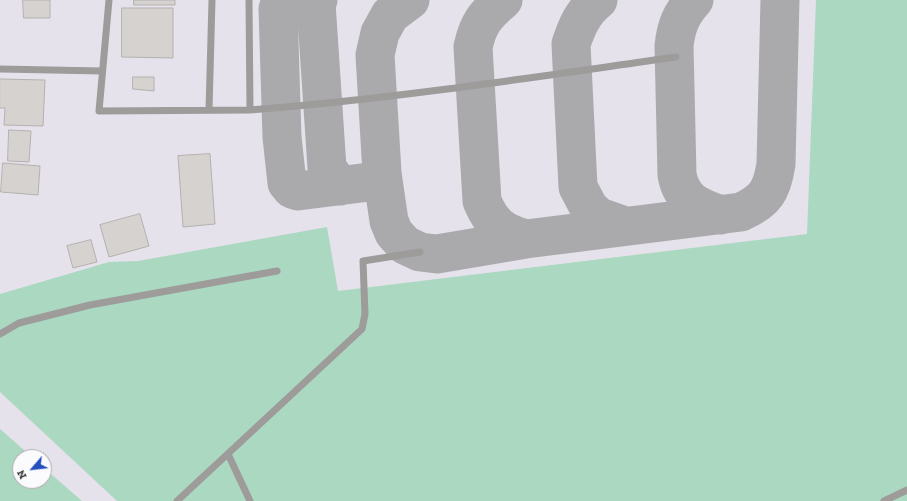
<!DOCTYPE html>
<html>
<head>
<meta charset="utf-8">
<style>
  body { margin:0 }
  #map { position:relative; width:907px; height:501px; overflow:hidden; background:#eeedf0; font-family:"Zilla Slab",serif }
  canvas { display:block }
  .north { position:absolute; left:12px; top:449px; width:40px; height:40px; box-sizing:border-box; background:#fbfafd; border:1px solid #abaaad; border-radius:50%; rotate:242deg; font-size:11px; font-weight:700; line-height:16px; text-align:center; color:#333334 }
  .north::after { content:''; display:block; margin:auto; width:14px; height:18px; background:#244fbd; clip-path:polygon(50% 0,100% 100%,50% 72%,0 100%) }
</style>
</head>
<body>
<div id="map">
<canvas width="907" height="501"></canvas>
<div class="north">N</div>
</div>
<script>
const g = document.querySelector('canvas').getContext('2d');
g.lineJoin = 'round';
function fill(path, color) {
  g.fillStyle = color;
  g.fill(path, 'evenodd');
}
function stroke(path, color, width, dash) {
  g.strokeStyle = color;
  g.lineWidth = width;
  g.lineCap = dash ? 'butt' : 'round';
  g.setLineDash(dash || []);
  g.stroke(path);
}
fill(new Path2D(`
  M0,0H907V501H0ZM20,457H44V481H20Z`), '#e6e2ec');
fill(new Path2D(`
  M816,0H907V501H117L0,392V294L109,262L138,261L327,227L338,291L807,234Z
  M0,429L32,457H20V481H44V468L82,501H0Z`), '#abd8c0');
stroke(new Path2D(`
  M281,0L278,9L282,137L287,183L292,189L298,191L369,182L376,179L382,173
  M318,0L316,3L327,168L340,186
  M410,0L390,15L380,33L375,55L382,173L389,221L394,233L405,245L420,252L437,254L526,239L741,212C766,201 772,190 776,164L780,0
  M503,0C485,15 478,24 473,47L482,201C492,225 502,232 526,239
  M598,0C583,12 577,26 571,44L578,187L589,208L599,217L625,226
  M694,0C681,14 676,27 674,46L677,175C682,201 698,207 721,215`), '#aaaaac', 39);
const building = new Path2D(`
  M23,0H50V18H24Z
  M134,0H175V5H134Z
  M122,8H173V58L122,57Z
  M133,77H154V91L133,89Z
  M0,79L45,80L43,126L4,125L5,108H0Z
  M9,130L31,131L29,162L8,161Z
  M210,154L215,224L183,227L178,156Z
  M3,163L40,166L38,195L1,192Z
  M140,214L149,246L109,257L100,225Z
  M91,240L97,262L73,268L67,246Z`);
fill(building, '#d5d2d0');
stroke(building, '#b4b1af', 1);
stroke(new Path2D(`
  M109,0L99,111L250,110
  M249,0L250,110C393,99 534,77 676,57
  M0,69L102,71
  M209,110L212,0
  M0,334L19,323L90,305L277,271
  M228,454L250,501
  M177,501L362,329L365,314L363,261L420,252
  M884,501L907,490`), '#9d9c9b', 7);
</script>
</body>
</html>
